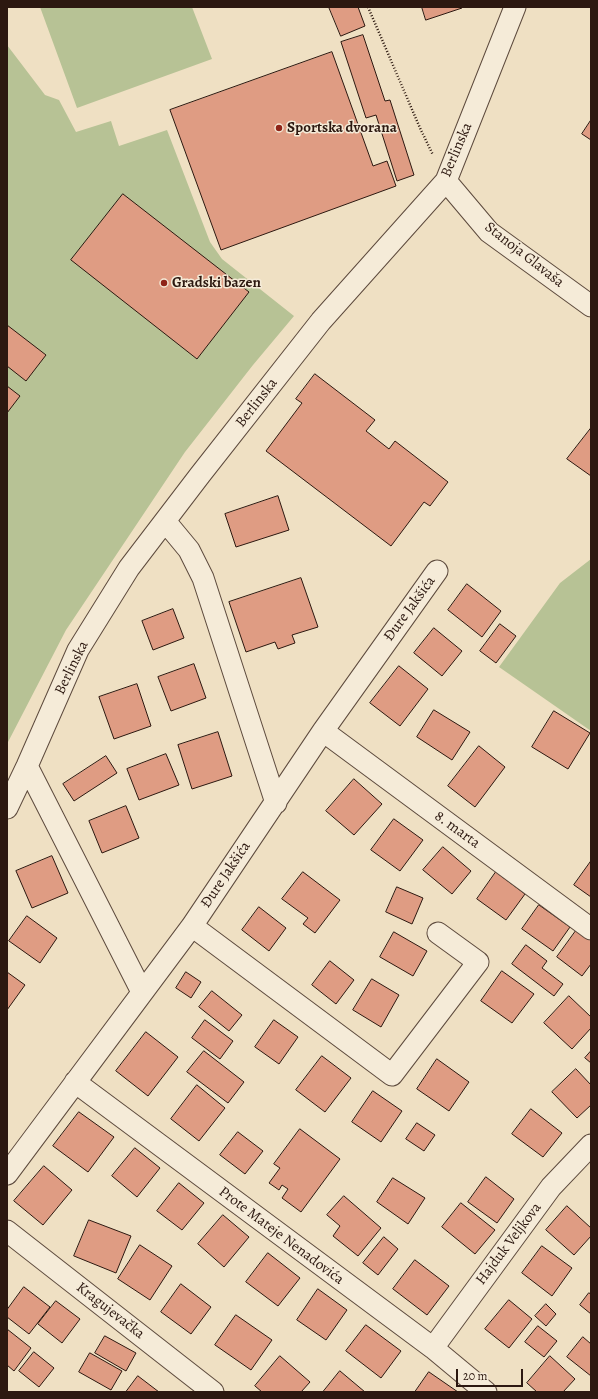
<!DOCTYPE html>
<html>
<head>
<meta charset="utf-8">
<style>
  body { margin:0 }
  #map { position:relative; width:598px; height:1399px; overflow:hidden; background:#efe0c3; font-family:Alegreya,serif }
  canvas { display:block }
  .frame { position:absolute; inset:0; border:8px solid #2c1810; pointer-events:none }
  .scale { position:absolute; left:456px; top:1369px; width:67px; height:18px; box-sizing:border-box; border:2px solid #2c1810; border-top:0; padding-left:5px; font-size:12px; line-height:14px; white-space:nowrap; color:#2c1810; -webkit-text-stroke:3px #f5ebd8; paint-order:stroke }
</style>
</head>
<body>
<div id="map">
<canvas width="598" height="1399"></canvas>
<div class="frame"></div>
<div class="scale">20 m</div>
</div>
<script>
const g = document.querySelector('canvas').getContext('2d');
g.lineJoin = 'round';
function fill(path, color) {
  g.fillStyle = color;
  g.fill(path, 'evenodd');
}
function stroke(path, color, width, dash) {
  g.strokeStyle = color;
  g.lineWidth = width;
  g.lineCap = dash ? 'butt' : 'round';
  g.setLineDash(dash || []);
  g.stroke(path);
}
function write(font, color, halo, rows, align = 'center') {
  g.font = font + ' Alegreya,serif';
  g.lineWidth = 3;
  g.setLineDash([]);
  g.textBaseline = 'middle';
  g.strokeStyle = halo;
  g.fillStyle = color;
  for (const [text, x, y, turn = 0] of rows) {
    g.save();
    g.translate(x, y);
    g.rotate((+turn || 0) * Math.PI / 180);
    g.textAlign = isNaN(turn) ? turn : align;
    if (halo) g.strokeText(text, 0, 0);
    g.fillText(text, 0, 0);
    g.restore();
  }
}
fill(new Path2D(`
  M40,7H192L212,59L77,108Z
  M7,45L45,95L59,100L76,132L111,121L119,146L167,130L210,242L222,259L294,316L253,365L185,452L66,630L7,744Z
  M591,559V731L499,667L560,583Z`), '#b7c295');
const building = new Path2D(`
  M329,7H358L365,26L341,36Z
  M422,7H462V8L426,20Z
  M363,35L385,101L390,100L414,175L397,181L376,115L366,118L341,42Z
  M332,52L373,166L387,161L396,186L221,250L170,110Z
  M591,120V140L582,134Z
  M123,194L249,292L197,359L71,260Z
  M7,325L46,355L26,381L7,366Z
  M315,374L375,420L366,431L389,449L395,441L448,482L430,506L424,502L391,546L266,451L302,403L296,399Z
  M7,386L20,396L7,413Z
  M591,428V476L567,459Z
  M278,496L289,530L236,547L225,514Z
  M301,578L318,627L292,635L295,643L278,649L275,642L246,652L229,602Z
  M467,584L501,611L482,637L448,610Z
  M173,609L184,638L153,650L142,621Z
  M500,624L516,636L496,663L480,651Z
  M434,628L462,651L442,676L414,653Z
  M194,664L206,698L171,711L158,677Z
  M399,666L428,689L400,726L370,703Z
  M137,684L151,726L114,739L99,697Z
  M434,710L470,732L452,760L417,737Z
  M554,711L590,733L568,769L532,747Z
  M218,732L232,776L192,789L178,745Z
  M479,746L505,767L475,807L448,786Z
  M166,754L179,785L139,800L127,769Z
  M106,756L117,773L74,801L63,784Z
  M354,779L382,804L354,835L326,811Z
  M126,806L139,838L102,853L89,821Z
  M394,819L423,840L400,871L371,850Z
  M443,847L471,871L452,894L423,870Z
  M52,856L68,893L32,908L16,871Z
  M591,861V897L574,885Z
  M303,872L340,900L315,933L303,924L308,918L282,899Z
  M496,872L525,894L506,920L477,899Z
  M397,887L423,898L412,924L386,912Z
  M539,905L570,927L553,951L522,929Z
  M259,907L286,928L269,951L242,930Z
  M27,916L57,938L40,963L9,941Z
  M578,928L591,937V964L582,976L557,957Z
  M394,932L427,951L413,976L380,957Z
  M526,945L547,961L542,968L563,984L554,996L512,964Z
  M330,961L354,980L336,1004L312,985Z
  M502,971L534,994L512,1023L481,1001Z
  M7,972L25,985L7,1010Z
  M186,972L201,982L191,998L176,988Z
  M372,979L399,995L381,1027L353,1010Z
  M212,991L242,1015L229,1031L199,1007Z
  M569,996L591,1017V1028L572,1049L544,1023Z
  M205,1020L233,1041L220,1059L192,1038Z
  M274,1020L298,1037L279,1064L255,1047Z
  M146,1032L178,1057L148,1096L116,1071Z
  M204,1051L244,1082L228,1103L187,1072Z
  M591,1051V1063L585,1058Z
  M322,1056L351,1078L325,1112L296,1090Z
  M437,1059L469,1082L449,1111L417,1089Z
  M576,1069L591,1085V1105L577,1118L552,1092Z
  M197,1085L225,1108L199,1141L171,1119Z
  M373,1091L402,1111L381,1142L352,1122Z
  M531,1109L562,1133L543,1157L512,1134Z
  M79,1112L114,1137L88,1172L53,1146Z
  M417,1123L435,1135L424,1151L406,1139Z
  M300,1129L340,1159L301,1212L282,1198L288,1189L282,1185L279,1190L269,1183L280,1168L274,1164Z
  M238,1132L263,1151L245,1174L220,1155Z
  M135,1148L160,1168L137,1197L112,1176Z
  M44,1166L72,1190L43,1225L14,1201Z
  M486,1177L514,1199L497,1223L468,1202Z
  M393,1178L425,1198L408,1224L377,1202Z
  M179,1183L204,1203L182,1230L157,1211Z
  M344,1196L381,1228L358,1256L333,1236L340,1226L327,1215Z
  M461,1203L495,1230L475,1254L442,1227Z
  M567,1206L591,1228V1236L574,1255L546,1230Z
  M223,1215L249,1237L224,1267L198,1244Z
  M89,1220L131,1236L116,1273L74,1256Z
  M384,1237L398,1249L378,1275L363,1263Z
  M140,1245L172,1266L150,1300L118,1279Z
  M542,1246L572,1268L552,1296L522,1273Z
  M268,1253L300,1278L278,1306L246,1282Z
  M415,1260L449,1286L427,1315L393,1289Z
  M181,1284L211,1307L191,1334L161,1312Z
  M24,1287L50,1307L29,1334L7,1317V1310Z
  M318,1289L347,1310L326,1340L297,1320Z
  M589,1293L591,1294V1314L580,1305Z
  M509,1300L532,1319L509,1348L485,1329Z
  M56,1301L80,1319L62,1343L38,1324Z
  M546,1304L556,1314L546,1326L535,1316Z
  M236,1315L272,1340L251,1370L215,1345Z
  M366,1325L401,1351L381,1378L346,1351Z
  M538,1326L557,1341L544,1357L525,1342Z
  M7,1329L31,1348L14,1371L7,1365Z
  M105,1336L136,1353L126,1371L95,1353Z
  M583,1337L591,1344V1376L567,1357Z
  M34,1352L54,1368L39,1387L19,1371Z
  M90,1353L122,1371L111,1390L79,1372Z
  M280,1356L310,1382L301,1392H262L255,1386Z
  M550,1356L575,1379L563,1392H537L527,1383Z
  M340,1371L365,1392H323Z
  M429,1372L458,1392H415Z
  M138,1376L159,1392H126Z`);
fill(building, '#df9c83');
stroke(building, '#2c1810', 1);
const minor = new Path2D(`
  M446,181L489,232L591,306
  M165,521L189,550L203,578L276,803
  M323,731L591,929
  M27,766L142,992
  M7,808L27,766L78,650L129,568L200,475L321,321L446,181L515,7
  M192,926L392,1075L478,962L438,933
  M75,1082L433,1348L486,1392
  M7,1174L192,926L323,731L437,571
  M7,1231L213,1392
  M433,1348L551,1187L591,1145`);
stroke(minor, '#5d4a3d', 23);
stroke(new Path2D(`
  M368,7L420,128L433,155`), '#2c1810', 2.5, [1, 2]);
stroke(minor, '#f5ebd8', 21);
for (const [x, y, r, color] of [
  [279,128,4,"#8f2418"],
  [164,283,4,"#8f2418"]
]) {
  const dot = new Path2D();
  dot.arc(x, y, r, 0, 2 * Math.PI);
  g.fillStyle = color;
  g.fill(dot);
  stroke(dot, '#f5ebd8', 1.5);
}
write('bold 15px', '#2c1810', '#f5ebd8', [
  ["Sportska dvorana",287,128],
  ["Gradski bazen",172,283]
], 'left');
write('15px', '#2c1810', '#f5ebd8', [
  ["Berlinska",457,150,-67],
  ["Stanoja Glavaša",524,255,38],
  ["Berlinska",257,403,-52],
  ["Đure Jakšića",410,609,-54],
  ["Berlinska",72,668,-64],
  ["8. marta",457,830,36],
  ["Đure Jakšića",226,875,-56],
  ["Prote Mateje Nenadovića",281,1236,37],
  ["Hajduk Veljkova",509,1244,-53],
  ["Kragujevačka",110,1311,38]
]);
</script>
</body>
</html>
